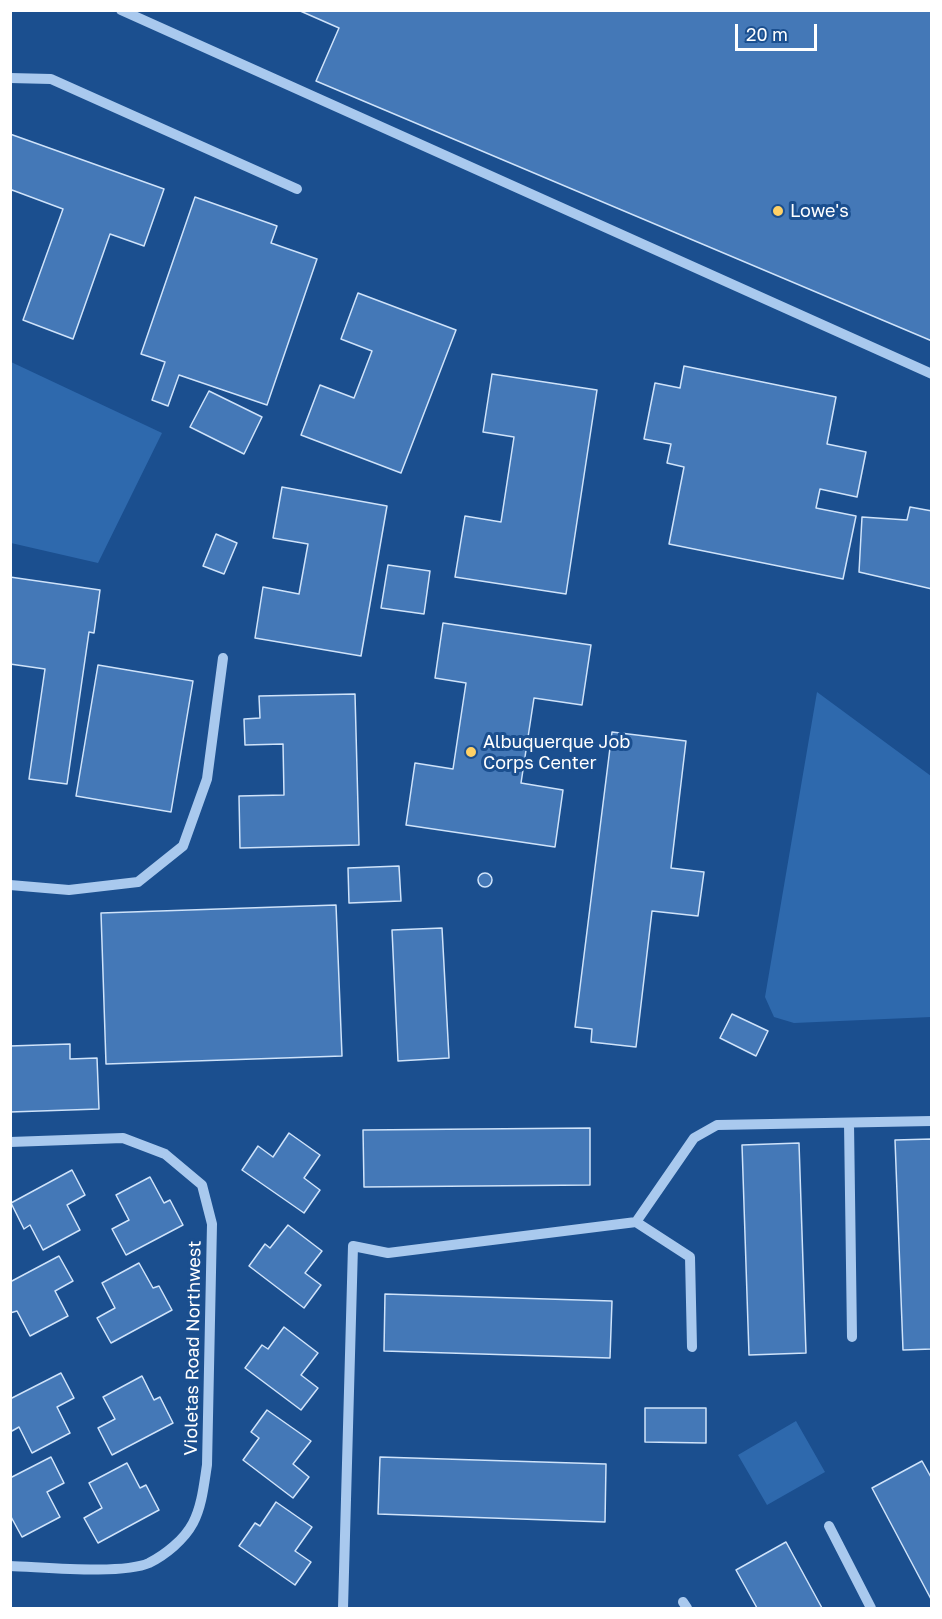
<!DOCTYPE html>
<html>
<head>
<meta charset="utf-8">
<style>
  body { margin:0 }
  #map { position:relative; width:942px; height:1619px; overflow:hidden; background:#1b4f8f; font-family:"Golos Text",sans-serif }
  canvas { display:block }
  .frame { position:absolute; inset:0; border:12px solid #fff; pointer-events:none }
  .scale { position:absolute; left:735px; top:24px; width:82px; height:27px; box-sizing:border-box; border:3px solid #fff; border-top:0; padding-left:8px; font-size:18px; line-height:21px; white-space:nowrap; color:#fff; -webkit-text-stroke:4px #1b4f8f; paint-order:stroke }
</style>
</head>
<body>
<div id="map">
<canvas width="942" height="1619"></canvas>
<div class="frame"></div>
<div class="scale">20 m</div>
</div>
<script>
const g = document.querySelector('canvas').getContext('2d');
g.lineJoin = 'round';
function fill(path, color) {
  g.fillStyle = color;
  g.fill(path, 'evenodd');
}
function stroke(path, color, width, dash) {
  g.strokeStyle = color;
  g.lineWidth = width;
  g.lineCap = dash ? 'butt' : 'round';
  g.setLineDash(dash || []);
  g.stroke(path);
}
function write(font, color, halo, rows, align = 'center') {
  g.font = font + ' "Golos Text",sans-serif';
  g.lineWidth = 6;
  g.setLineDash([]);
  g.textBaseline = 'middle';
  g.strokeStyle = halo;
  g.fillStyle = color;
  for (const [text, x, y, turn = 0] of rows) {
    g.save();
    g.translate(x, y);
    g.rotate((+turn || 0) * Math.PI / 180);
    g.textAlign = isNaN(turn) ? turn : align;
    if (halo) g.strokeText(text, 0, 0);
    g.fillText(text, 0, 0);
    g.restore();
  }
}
fill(new Path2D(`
  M11,362L162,433L98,563L11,543Z
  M817,692L931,776V1017L794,1023L774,1017L765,997Z
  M796,1421L825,1472L767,1505L738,1455Z`), '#2e69ad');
const building = new Path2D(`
  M298,10H928L932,12V341L316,81L339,28Z
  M10,134L164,189L144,246L110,234L73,339L23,320L63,209L12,190L10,193Z
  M195,197L277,226L271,243L317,259L267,405L179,375L168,406L152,400L165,362L141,354Z
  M358,293L456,330L401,473L301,435L320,385L354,398L372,351L341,339Z
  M684,366L836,397L827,444L866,452L857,497L820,489L816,508L856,516L843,579L669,544L684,467L667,463L671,444L644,439L655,383L680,388Z
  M492,374L597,390L566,594L455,577L465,516L501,522L514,437L483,432Z
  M209,391L262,417L244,454L190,427Z
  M282,487L387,506L361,656L255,638L263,587L299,594L308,544L273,538Z
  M910,507L932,511V589L859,572L862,517L907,520Z
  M216,534L237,543L224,574L203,566Z
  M388,565L430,571L424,614L381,608Z
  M10,577L100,590L94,633L89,632L67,784L29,779L45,669L10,664Z
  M443,623L591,645L582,705L534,698L521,783L563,790L555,847L406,825L415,763L453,769L466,683L435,678Z
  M98,665L193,681L171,812L76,796Z
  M355,694L359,845L240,848L239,796L284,795L283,744L245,745L244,719L260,718L259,696Z
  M612,732L686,741L671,868L704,872L698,916L652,911L636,1047L591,1042L592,1029L575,1027Z
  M399,866L401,901L349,903L348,868Z
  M478 880a7 7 0 1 1 14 0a7 7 0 1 1-14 0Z
  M336,905L342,1056L106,1064L101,913Z
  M442,928L449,1058L398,1061L392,930Z
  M732,1014L768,1031L756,1056L720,1038Z
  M70,1044V1059L97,1058L99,1109L10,1112V1046Z
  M590,1128V1185L364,1187L363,1130Z
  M289,1133L320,1155L304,1178L320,1190L304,1213L242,1170L258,1146L273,1157Z
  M932,1139V1349L903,1350L895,1140Z
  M799,1143L806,1353L749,1355L742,1145Z
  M72,1170L85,1195L67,1205L80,1230L43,1250L30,1225L24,1229L11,1203Z
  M150,1177L164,1203L170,1200L183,1225L126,1255L112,1229L129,1220L116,1195Z
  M288,1225L322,1251L305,1273L321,1285L304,1308L249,1266L265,1244L270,1248Z
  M59,1256L73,1281L55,1291L68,1316L30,1336L17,1311L10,1313V1282Z
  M139,1263L153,1288L159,1286L172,1310L111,1343L97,1318L115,1308L102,1283Z
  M385,1294L612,1301L610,1358L384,1351Z
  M284,1327L318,1353L301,1375L318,1388L301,1410L245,1368L262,1345L268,1349Z
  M61,1373L74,1398L57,1407L70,1433L32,1453L19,1427L12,1431L10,1427V1399Z
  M142,1376L154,1400L160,1397L173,1423L112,1455L98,1428L115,1419L103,1397Z
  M645,1408H706V1443L645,1442Z
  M267,1410L311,1441L293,1464L309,1477L293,1498L243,1460L259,1438L251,1432Z
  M51,1457L64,1483L47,1492L60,1517L22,1537L10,1515V1478Z
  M380,1457L606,1464L605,1522L378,1514Z
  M922,1461L932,1479V1601L872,1488Z
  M127,1463L140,1488L146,1485L159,1510L98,1543L84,1518L102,1508L89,1483Z
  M276,1502L312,1527L295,1551L311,1562L295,1585L239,1546L255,1523L260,1526Z
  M786,1542L822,1608H757L736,1570Z`);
fill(building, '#4478b7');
stroke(building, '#cfe3fa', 1.5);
stroke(new Path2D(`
  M121,10L932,374
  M10,78L51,79L297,189
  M10,885L69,890L138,882L183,846L207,779L223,658
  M849,1123L852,1337
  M10,1142L123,1138L165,1154L202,1185L212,1224L207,1465C204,1484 202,1506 193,1523C184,1540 165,1555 149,1563C122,1575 43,1567 10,1566
  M636,1222L690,1257L692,1347
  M829,1526L871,1608
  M683,1602L687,1608
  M343,1608L353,1246L388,1253L636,1222L694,1138L717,1125L932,1121`), '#a9c9ee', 10);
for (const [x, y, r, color] of [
  [778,211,6,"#ffd166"],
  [471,752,6,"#ffd166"]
]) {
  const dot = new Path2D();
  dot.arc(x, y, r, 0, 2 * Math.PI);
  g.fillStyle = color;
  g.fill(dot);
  stroke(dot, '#1b4f8f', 2);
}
write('18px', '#fff', '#1b4f8f', [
  ["Lowe's",790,211],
  ["Albuquerque Job",483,742],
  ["Corps Center",483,763]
], 'left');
write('18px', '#fff', '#1b4f8f', [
  ["Violetas Road Northwest",193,1348,-89]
]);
</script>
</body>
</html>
